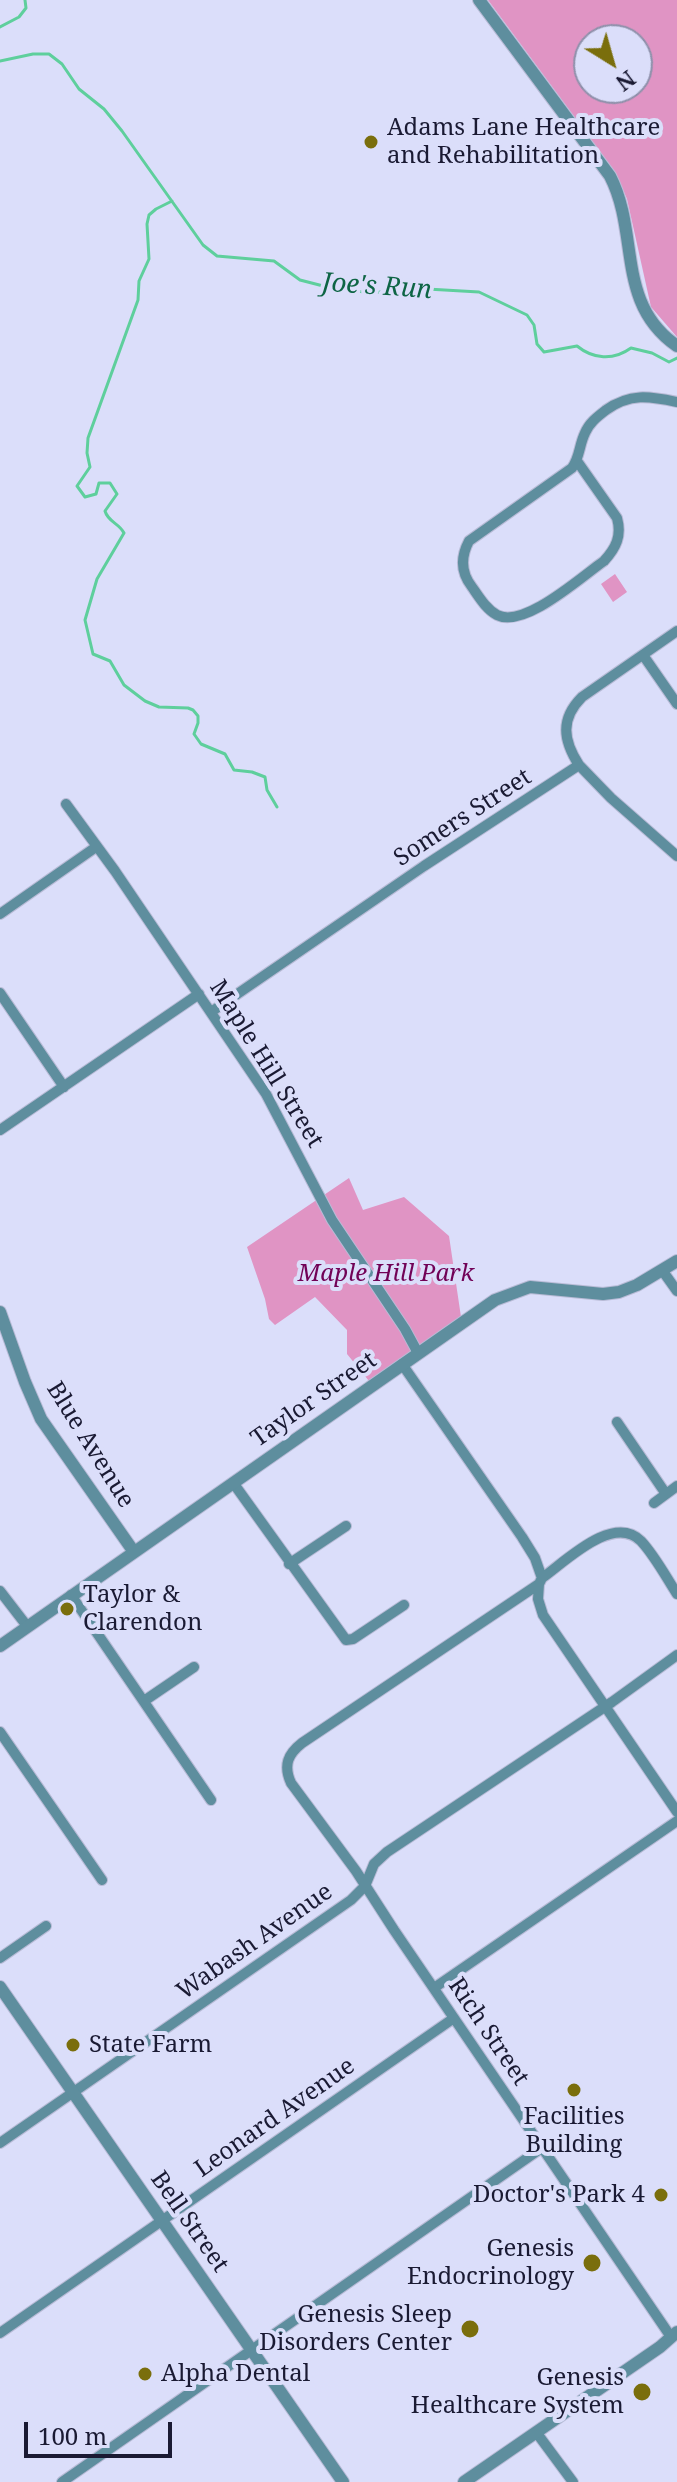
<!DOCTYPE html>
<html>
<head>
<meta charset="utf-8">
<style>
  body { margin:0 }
  #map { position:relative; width:677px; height:2482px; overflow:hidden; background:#dbdefa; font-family:"Noto Serif",serif }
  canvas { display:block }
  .north { position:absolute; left:573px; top:24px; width:80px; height:80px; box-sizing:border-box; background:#dbdefa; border:2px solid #8e90aa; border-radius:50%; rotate:143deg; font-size:22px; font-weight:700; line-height:32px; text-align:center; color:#1a1a33 }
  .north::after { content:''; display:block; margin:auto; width:28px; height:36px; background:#7a6e0c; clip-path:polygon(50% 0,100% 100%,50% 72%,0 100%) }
  .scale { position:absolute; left:24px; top:2422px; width:148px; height:36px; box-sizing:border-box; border:4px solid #1a1a33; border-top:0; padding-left:10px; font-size:24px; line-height:28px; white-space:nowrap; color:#1a1a33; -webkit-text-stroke:6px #dbdefa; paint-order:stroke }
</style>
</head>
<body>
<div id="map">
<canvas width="677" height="2482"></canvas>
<div class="north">N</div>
<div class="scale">100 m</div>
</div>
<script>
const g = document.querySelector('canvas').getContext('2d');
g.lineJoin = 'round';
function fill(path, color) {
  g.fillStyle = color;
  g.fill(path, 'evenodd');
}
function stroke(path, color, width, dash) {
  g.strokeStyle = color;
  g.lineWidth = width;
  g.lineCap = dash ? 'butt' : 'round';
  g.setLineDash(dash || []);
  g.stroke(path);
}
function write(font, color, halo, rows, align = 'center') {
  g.font = font + ' "Noto Serif",serif';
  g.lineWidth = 8;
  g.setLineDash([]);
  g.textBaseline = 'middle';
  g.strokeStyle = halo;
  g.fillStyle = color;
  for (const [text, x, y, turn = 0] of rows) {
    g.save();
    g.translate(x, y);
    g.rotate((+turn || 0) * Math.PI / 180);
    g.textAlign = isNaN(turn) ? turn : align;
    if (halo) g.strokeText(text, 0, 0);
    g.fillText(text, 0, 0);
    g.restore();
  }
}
fill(new Path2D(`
  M488,0H677V337L651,307L627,199L616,173ZM589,40H637V88H589Z
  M615,574L627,592L613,602L601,584Z
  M349,1178L363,1210L404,1197L449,1236L461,1317L369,1381L347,1354V1330L315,1297L275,1325L269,1319L265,1299L247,1247Z`), '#e094c4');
stroke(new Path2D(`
  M0,27L19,17L26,8L25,0
  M0,61L33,54H49L62,64L79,89L104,109L122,131L203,245L217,256L274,261L300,280L331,288L373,293L410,288L479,292L527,315L534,325L537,344L544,352L577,346C593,359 613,361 631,348L652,353L669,362L677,358
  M172,201L156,209L149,215L147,224L149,259L139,281L138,300L88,438L87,453L90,467L77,486L85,497L96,494L99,483H110L117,494L105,511C108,522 119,523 124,533L97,579L85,620L93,654L110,661L124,685L145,701L159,707L188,708L193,710L198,716V723L194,734L201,744L225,754L234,770L252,772L265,777L267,790L277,807`), '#5ecf9c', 3);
const minor = new Path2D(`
  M577,461L617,518C622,536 616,548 604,561C581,577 524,629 497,615C486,609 479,597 472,587C461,573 460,558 469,541L572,468C580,457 579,445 585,433C589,423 597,417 606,410C630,393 649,396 677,402
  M643,655L677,704
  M579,765L611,798L677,856
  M66,804L115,871L266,1094L332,1220L405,1329L418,1353
  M0,914L96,847
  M0,993L64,1087
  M211,1012L424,866L579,765C563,740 560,719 582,697L677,631
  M0,1130L199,994
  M662,1270L677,1291
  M402,1364L522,1537L535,1558L542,1578
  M617,1422L666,1494
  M234,1484L346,1640L353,1639L404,1605
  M654,1503L677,1486
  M289,1564L346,1526
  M539,1584L538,1599L543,1615L677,1812
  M0,1591L27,1626
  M71,1595L211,1800
  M144,1701L194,1667
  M0,1732L102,1880
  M0,1958L46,1926
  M434,1988L677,1821
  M0,2143L351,1900L365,1886L374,1864L387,1852L612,1702L677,1655
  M0,2333L454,2018
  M671,2337L394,1930L356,1871L291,1783C283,1765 288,1754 302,1743L539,1584L542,1578C565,1562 613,1513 641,1541C655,1556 666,1577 677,1594
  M536,2432L573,2482
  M62,2482L543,2147`);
const tertiary = new Path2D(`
  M479,0L610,176C640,234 615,303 677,346
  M0,1312L25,1382L41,1419L134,1552
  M0,1646L495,1300L530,1287L603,1294L619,1292L637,1285L677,1261
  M0,1987L343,2482
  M464,2482L660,2347L677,2332`);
stroke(minor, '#b8bbd6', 12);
stroke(tertiary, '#b8bbd6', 14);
stroke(minor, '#5e8e9e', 10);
stroke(tertiary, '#5e8e9e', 12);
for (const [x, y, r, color] of [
  [371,142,8,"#7a6e0c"],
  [67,1609,8,"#7a6e0c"],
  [73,2045,8,"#7a6e0c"],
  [574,2090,8,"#7a6e0c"],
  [661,2195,8,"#7a6e0c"],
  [592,2263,10,"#7a6e0c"],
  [470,2329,10,"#7a6e0c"],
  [145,2374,8,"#7a6e0c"],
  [642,2392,10,"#7a6e0c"]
]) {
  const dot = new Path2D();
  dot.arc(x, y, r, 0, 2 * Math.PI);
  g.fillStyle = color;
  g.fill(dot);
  stroke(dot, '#dbdefa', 3);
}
write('24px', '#1a1a33', '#dbdefa', [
  ["Adams Lane Healthcare",387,128],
  ["and Rehabilitation",387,156],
  ["Taylor &",83,1595],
  ["Clarendon",83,1623],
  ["State Farm",89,2045],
  ["Facilities",574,2117,"center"],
  ["Building",574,2145,"center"],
  ["Doctor's Park 4",645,2195,"right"],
  ["Genesis",574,2249,"right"],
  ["Endocrinology",574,2277,"right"],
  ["Genesis Sleep",452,2315,"right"],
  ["Disorders Center",452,2343,"right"],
  ["Alpha Dental",161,2374],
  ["Genesis",624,2378,"right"],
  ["Healthcare System",624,2406,"right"]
], 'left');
write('24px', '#1a1a33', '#dbdefa', [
  ["Somers Street",463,818,-33],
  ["Maple Hill Street",266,1064,58],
  ["Taylor Street",314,1400,-35],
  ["Blue Avenue",90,1445,58],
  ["Wabash Avenue",255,1942,-35],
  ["Rich Street",488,2032,56],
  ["Leonard Avenue",275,2118,-35],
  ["Bell Street",189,2222,55]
]);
write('italic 24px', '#710257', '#dbdefa', [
  ["Maple Hill Park",386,1274]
]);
write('italic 26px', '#0e6545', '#dbdefa', [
  ["Joe's Run",377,287,4]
]);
</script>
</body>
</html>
